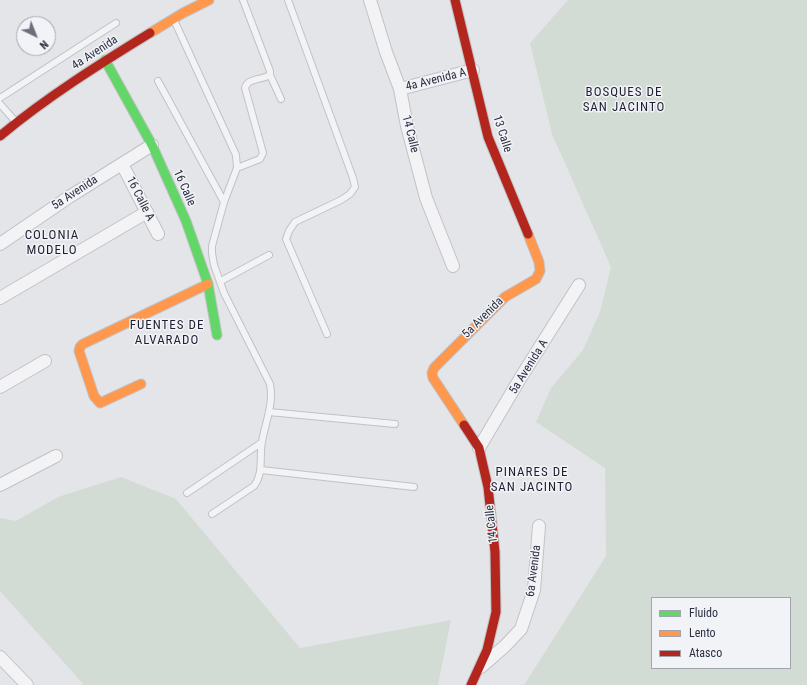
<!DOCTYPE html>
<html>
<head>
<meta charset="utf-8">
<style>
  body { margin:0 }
  #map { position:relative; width:807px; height:685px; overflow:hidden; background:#e4e5e8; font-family:"Roboto Condensed",sans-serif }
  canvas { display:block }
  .legend { position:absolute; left:651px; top:597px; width:140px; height:72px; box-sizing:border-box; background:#f2f3f7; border:1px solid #a2a5af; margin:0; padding:5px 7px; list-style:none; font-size:12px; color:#2a2f42 }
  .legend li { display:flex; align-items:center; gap:8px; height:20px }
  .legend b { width:20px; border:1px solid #a2a5af }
  .north { position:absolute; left:16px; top:16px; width:40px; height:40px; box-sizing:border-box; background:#f2f3f7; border:1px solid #a2a5af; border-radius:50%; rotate:137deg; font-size:11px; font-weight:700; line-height:16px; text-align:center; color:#2a2f42 }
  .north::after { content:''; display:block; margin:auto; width:14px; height:18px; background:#6b6f7c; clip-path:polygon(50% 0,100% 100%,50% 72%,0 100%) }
</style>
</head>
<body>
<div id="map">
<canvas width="807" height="685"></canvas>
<ul class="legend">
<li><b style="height:5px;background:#63d668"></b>Fluido</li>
<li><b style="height:5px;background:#ff974d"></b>Lento</li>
<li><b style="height:5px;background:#b3261e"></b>Atasco</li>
</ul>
<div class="north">N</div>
</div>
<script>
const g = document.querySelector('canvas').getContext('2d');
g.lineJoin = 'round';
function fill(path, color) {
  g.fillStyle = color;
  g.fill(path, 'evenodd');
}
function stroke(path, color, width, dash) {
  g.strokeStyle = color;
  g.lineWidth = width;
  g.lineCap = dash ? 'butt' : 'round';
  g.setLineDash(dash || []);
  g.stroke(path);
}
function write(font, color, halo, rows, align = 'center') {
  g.font = font + ' "Roboto Condensed",sans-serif';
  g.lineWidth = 3;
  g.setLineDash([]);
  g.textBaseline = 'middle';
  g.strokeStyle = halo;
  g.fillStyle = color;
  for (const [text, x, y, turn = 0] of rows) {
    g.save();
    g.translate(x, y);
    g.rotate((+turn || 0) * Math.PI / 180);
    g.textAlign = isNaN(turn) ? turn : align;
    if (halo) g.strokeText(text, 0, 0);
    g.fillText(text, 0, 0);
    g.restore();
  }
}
fill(new Path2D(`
  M568,0H807V685H524L606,556L605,468L536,422L551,388L583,350L600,312L611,267L552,134L530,43ZM652,598H790V668H652Z
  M121,477L176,499L300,648L451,620L438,685H84L0,591V518L16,521L58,497Z`), '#d3dcd4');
const lane = new Path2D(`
  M288,0L353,178L355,187L350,194L341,200L295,222L289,231L286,239L327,334
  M174,20L236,155L237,168L224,202L212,246V253L214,265L224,293L270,384C274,404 265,423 262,442C259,457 264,473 254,486L212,514
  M270,75L281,99
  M158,81L224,202
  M0,98L116,23
  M0,104L15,121
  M237,168L260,159L263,153L245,88C247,78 262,80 270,75V71L243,0
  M221,281L269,255
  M269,412L395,424
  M261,470L414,487
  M187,493L261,443`);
const street = new Path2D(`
  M370,0L386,52L400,89L407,126L426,198L453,266
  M400,89L473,70
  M122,164L158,234
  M0,244L69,197L152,145
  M0,298L147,212
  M0,387L45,361
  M479,448L521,377L579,285
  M0,485L56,456
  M0,657L27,685
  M481,667L505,646L521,629L534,590L539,526`);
const fast = new Path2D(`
  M105,60L152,145L186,221L208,284L217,335`);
const slow = new Path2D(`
  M150,33L183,13L209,0
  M141,384L100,403L94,396L79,351L80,347L83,344L208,284
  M464,425L433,378L432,373L434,368L505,297L536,279L540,271L539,262L528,234`);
const jam = new Path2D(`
  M455,0L488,137L528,234
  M0,136C47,97 98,65 150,33
  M464,425L479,448L488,487L495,552L496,612L487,650L471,685`);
stroke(lane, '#c1c2c6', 8);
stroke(street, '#c1c2c6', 14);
stroke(fast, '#c1c2c6', 11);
stroke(slow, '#c1c2c6', 11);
stroke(jam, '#c1c2c6', 11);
stroke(lane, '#f3f3f5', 6);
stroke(street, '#f3f3f5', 12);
stroke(fast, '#63d668', 9);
stroke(slow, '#ff974d', 9);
stroke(jam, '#b3261e', 9);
write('12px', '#2a2f42', '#f2f3f7', [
  ["4a Avenida",95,53,-33],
  ["4a Avenida A",436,80,-14],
  ["14 Calle",410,134,76],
  ["13 Calle",502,134,72],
  ["16 Calle",184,188,66],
  ["5a Avenida",75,193,-33],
  ["16 Calle A",140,199,63],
  ["5a Avenida",483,318,-45],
  ["5a Avenida A",529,367,-58],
  ["14 Calle",492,524,-96],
  ["6a Avenida",534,571,-83]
]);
g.letterSpacing = '1px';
write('13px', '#1d2032', '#f2f3f7', [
  ["BOSQUES DE",624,93],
  ["SAN JACINTO",624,108],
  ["COLONIA",52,236],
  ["MODELO",52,251],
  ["FUENTES DE",167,326],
  ["ALVARADO",167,341],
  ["PINARES DE",532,473],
  ["SAN JACINTO",532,488]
]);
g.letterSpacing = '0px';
</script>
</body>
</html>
